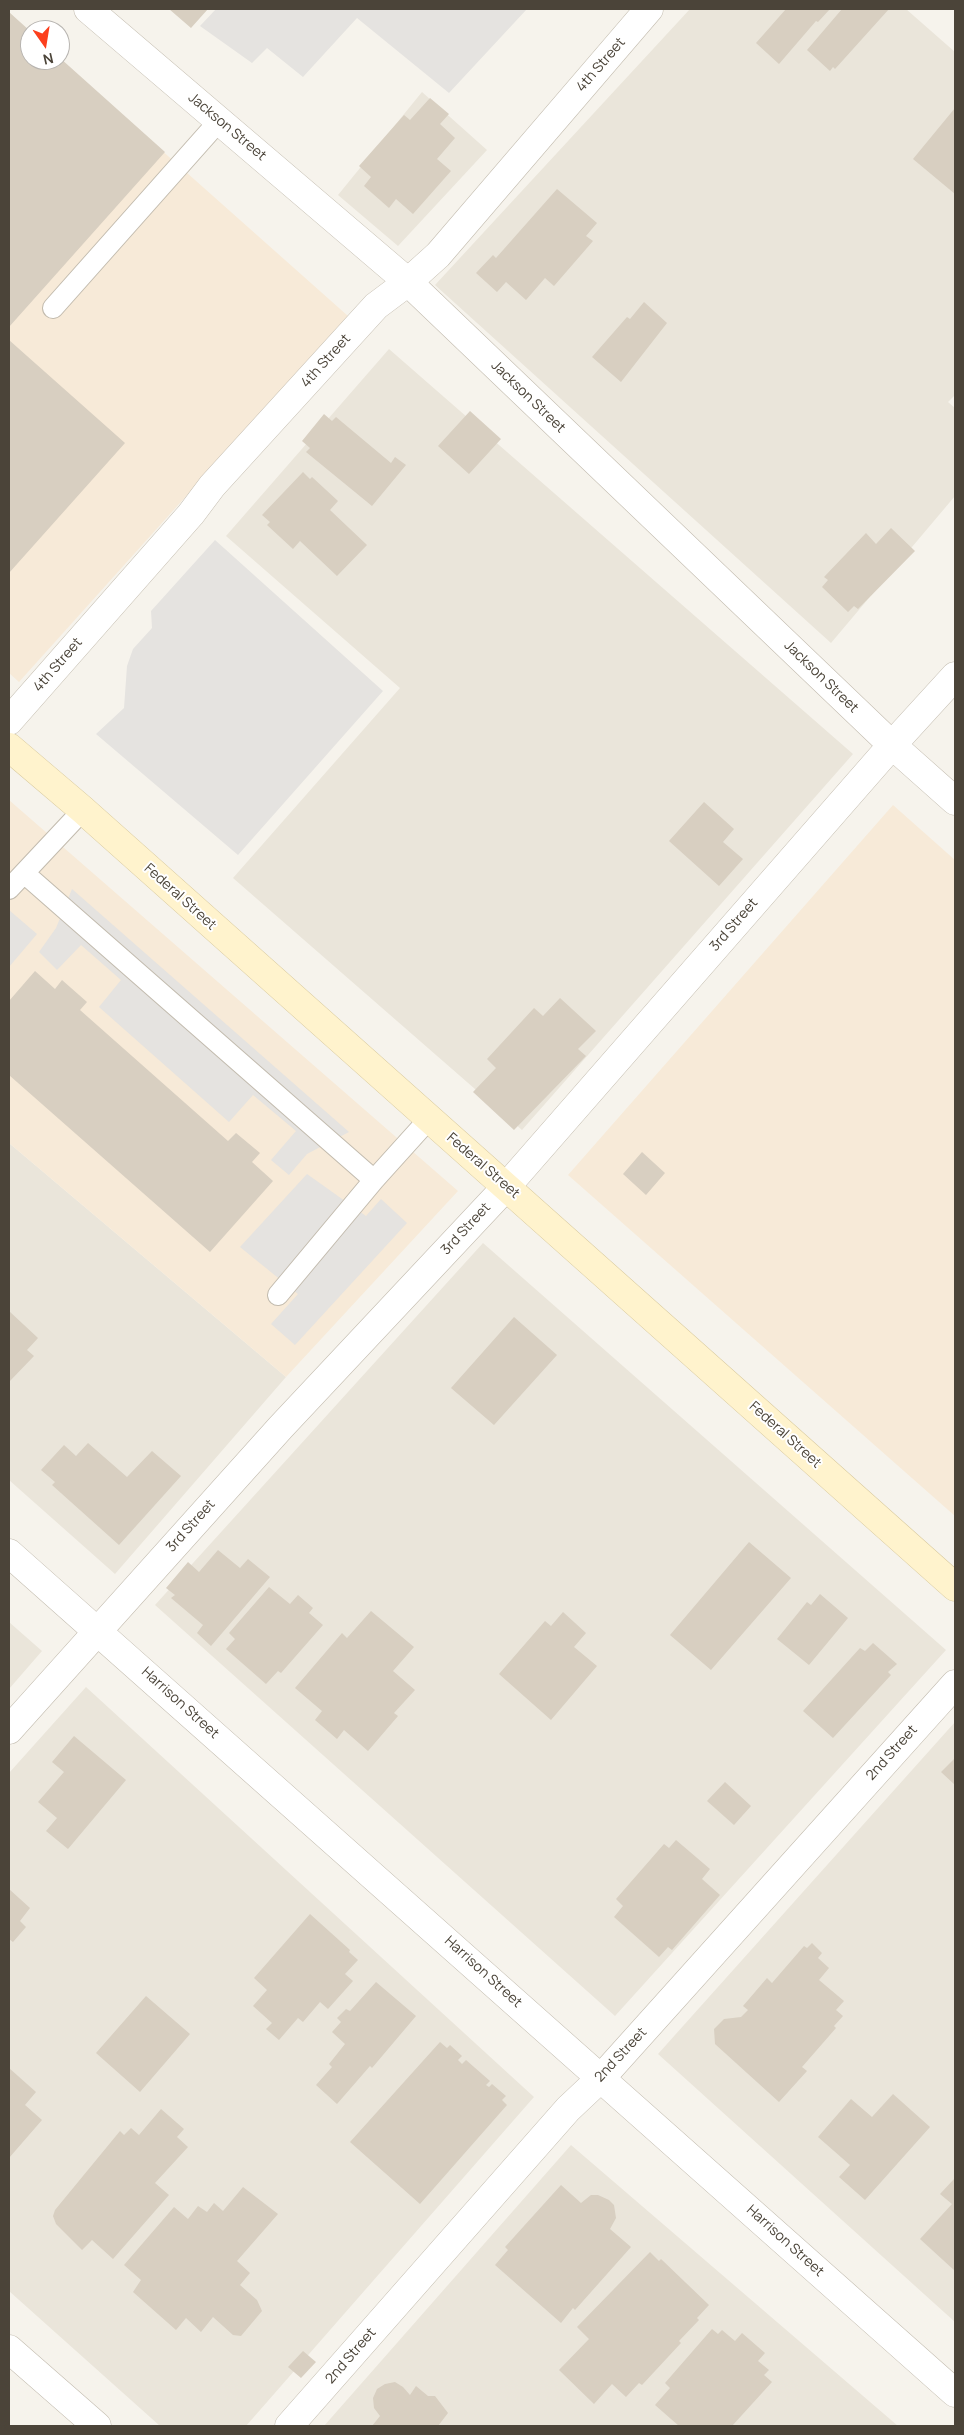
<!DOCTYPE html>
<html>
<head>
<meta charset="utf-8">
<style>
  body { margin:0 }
  #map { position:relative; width:964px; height:2435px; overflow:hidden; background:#f6f3ec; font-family:Manrope,sans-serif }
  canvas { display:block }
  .frame { position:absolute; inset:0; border:10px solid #4b4439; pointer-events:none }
  .north { position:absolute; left:20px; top:20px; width:50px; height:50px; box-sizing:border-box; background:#fff; border:1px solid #b7b4b0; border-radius:50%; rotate:167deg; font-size:14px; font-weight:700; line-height:20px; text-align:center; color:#4b4439 }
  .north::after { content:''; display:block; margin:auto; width:18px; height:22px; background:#fc3f1d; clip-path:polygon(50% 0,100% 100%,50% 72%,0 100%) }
</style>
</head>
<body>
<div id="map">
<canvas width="964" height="2435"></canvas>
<div class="frame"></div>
<div class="north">N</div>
</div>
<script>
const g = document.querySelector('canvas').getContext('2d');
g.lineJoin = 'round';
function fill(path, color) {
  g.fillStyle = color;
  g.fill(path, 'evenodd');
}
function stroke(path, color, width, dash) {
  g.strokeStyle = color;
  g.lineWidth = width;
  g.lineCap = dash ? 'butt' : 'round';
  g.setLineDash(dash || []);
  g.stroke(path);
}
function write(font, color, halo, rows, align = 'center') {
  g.font = font + ' Manrope,sans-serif';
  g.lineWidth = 4;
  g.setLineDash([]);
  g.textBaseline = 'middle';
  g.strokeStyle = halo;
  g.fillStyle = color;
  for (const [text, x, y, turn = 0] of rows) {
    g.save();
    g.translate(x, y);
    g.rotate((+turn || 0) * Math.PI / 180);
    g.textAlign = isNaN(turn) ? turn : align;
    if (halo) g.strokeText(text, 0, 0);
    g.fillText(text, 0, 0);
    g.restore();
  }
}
fill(new Path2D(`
  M690,9H906L955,52V395L948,402L955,408V496L831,643L435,285Z
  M422,92L487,150L398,246L338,195Z
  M389,349L853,754L522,1130L233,878L400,688L226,536Z
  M9,1143L286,1377L115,1574L9,1480Z
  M483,1243L946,1650L615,2016L155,1605Z
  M9,1622L42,1651L9,1689Z
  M86,1687L534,2097L246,2426H160L9,2291V1773Z
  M955,1722V2322L658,2054Z
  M571,2145L898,2426H324Z`), '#eae5da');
fill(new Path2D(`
  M9,15L30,33V60H60L348,316L19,682L9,673Z
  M9,800L458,1191L286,1377L9,1143Z
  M893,805L955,860V1516L568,1175Z`), '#f7ead8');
fill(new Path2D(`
  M216,9H527L449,93L357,18L303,77L267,48L252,63L200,26Z
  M215,540L383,691L238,855L96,734L124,708L127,666L133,649L152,628L151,611Z
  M72,889L349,1132L307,1154L289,1175L271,1160L296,1131L253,1095L229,1122L99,1007L121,980L81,945L57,970L39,952L56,928Z
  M9,910L37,934L9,967Z
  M307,1174L366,1216L381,1199L407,1223L295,1345L271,1324L298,1294L240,1247Z`), '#e5e3e0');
fill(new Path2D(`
  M169,9H208L191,28Z
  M786,9H830L818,22L816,21L779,64L756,43Z
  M842,9H889L835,69L833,67L830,71L807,50Z
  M9,12L30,31V60H60V58L165,152L9,327Z
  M430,98L449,114L440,124L455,138L437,159L451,171L413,214L396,199L389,208L364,186L371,177L359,166L404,115L410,120Z
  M955,108V194L913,159Z
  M557,189L597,223L586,236L593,241L554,286L545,278L526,300L506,282L497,292L476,273L493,255L496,258Z
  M644,302L667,323L621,382L592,357L627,317L630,319Z
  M9,340L125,443L9,573Z
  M470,411L501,439L469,474L438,446Z
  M324,414L332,421L336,417L391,463L395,457L406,465L372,506L306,452L310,448L302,441Z
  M303,472L310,479L312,477L338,501L330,510L367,545L337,576L300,541L293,549L267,525L270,522L262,515Z
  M891,528L915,551L858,609L854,606L848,612L822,587L828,580L824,577L866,533L876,544Z
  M704,802L734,829L723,842L743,859L719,886L669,841Z
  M35,971L55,989L62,980L87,1002L80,1010L228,1141L236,1133L260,1153L252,1162L273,1181L210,1252L9,1075V1001Z
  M560,998L596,1031L578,1049L586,1056L514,1130L473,1092L496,1068L487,1059L534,1008L543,1016Z
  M642,1152L665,1173L646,1195L623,1174Z
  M9,1311L38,1338L27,1350L34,1356L9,1382Z
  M514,1317L557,1355L494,1425L451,1388Z
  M88,1443L127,1477L152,1451L181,1476L119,1545L52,1485L55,1482L41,1470L64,1445L76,1456Z
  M749,1542L791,1578L711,1670L670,1635Z
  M218,1550L240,1568L248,1559L270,1577L211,1646L197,1633L203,1625L171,1598L175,1595L166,1588L188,1562L199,1572Z
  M269,1587L290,1604L298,1595L313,1608L309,1613L323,1625L281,1673L278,1671L266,1684L226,1649L235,1639L229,1633Z
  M820,1594L848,1618L809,1665L777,1639L807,1602L811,1605Z
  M371,1611L414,1647L393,1671L415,1690L394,1713L398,1716L368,1751L344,1730L337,1739L315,1720L322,1711L295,1688L342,1633L347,1638Z
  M563,1612L586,1633L574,1647L597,1666L551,1720L499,1674L545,1621L551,1626Z
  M873,1643L897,1664L888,1672L891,1675L833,1738L803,1711L860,1648L865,1651Z
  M74,1736L126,1780L68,1849L46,1831L57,1818L38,1802L64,1772L52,1762Z
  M955,1758V1785L941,1772Z
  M725,1782L751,1806L734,1825L707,1801Z
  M676,1840L710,1869L702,1879L720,1895L672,1950L668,1947L659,1957L614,1917L623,1906L616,1899L664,1844L669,1848Z
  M9,1889L30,1908L20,1921L26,1927L13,1942L9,1939Z
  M310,1914L350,1950L349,1952L358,1960L345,1974L353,1981L328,2009L320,2002L303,2022L298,2018L279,2040L266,2029L272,2023L253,2006L267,1990L254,1978Z
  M812,1943L822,1953L818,1958L829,1968L819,1980L844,2001L836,2010L843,2016L834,2026L836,2028L802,2067L807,2071L779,2102L715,2044L714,2029L724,2019L741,2017L748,2010L743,2006L767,1978L772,1983L804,1946L807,1948Z
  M376,1982L416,2016L372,2068L370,2066L337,2104L316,2085L332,2067L329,2064L345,2044L332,2032L341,2022L337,2018L346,2009L350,2011Z
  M146,1996L190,2034L140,2092L96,2053Z
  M440,2042L447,2048L450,2045L462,2056L458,2060L462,2064L466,2060L490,2081L486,2085L489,2087L492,2084L506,2096L502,2100L507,2105L420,2204L350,2142Z
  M9,2068L36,2092L25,2105L42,2120L9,2158Z
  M893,2094L930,2127L865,2200L839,2177L850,2165L818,2137L851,2099L872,2117Z
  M161,2109L184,2129L177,2137L188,2147L155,2183L169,2195L113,2259L92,2240L82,2250L56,2224L53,2216L55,2210L120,2131L124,2135L131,2128L139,2135Z
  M955,2178V2271L920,2239L952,2204L940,2194Z
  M561,2185L581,2203L591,2195H598L609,2200L614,2205L616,2218L610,2229L631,2247L575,2310L573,2308L561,2323L495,2265L508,2250L505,2247Z
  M243,2187L278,2214L237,2261L250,2273L240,2285L257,2300L262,2311L241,2336L233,2335L213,2317L201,2332L186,2318L176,2330L133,2292L141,2280L124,2265L174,2207L188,2219L198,2206L207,2212L214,2203L223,2211Z
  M650,2252L659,2261L661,2259L709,2305L697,2318L699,2320L679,2341L681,2343L642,2385L639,2383L626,2397L612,2384L594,2404L559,2370L589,2339L577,2327Z
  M712,2329L718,2334L722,2330L735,2341L742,2333L765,2353L758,2361L769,2370L764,2375L772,2382L732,2426H679L655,2405L670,2388L665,2383Z
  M303,2351L316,2362L301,2378L288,2367Z
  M395,2382L403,2387L410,2395L416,2386L428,2396H435L448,2413L438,2426H372L380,2416L374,2408L373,2398L377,2389L385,2384Z`), '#d8cfc1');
const lane = new Path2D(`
  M53,308L219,121
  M24,873L374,1180L429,1119
  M9,889L83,810
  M278,1295L374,1180`);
const street = new Path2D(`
  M88,9L408,282L892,745L955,801
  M9,721L191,514L212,486L376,306L408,282L438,255L649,9
  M9,1553L955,2393
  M9,1730L280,1428L506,1187L892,745L955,676
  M9,2349L97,2426
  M289,2426L568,2109L602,2077L955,1684`);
const secondary = new Path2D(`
  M9,747L83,810L955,1587`);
stroke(lane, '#c2bbae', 22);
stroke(street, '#c2bbae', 29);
stroke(secondary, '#d6c79b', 29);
stroke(lane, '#fff', 20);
stroke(street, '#fff', 28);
stroke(secondary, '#fff3cd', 28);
write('14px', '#4b4439', '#fff', [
  ["4th Street",601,65,-49],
  ["Jackson Street",227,127,40],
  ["4th Street",326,361,-48],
  ["Jackson Street",528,397,44],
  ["4th Street",58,665,-49],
  ["Jackson Street",821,677,44],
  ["Federal Street",180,897,42],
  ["3rd Street",734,925,-49],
  ["Federal Street",483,1166,41],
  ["3rd Street",466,1229,-47],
  ["Federal Street",785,1435,42],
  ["3rd Street",191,1526,-48],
  ["Harrison Street",180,1703,42],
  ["2nd Street",892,1753,-48],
  ["Harrison Street",483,1972,42],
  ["2nd Street",621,2055,-47],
  ["Harrison Street",785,2241,42],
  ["2nd Street",351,2356,-49]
]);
</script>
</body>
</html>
